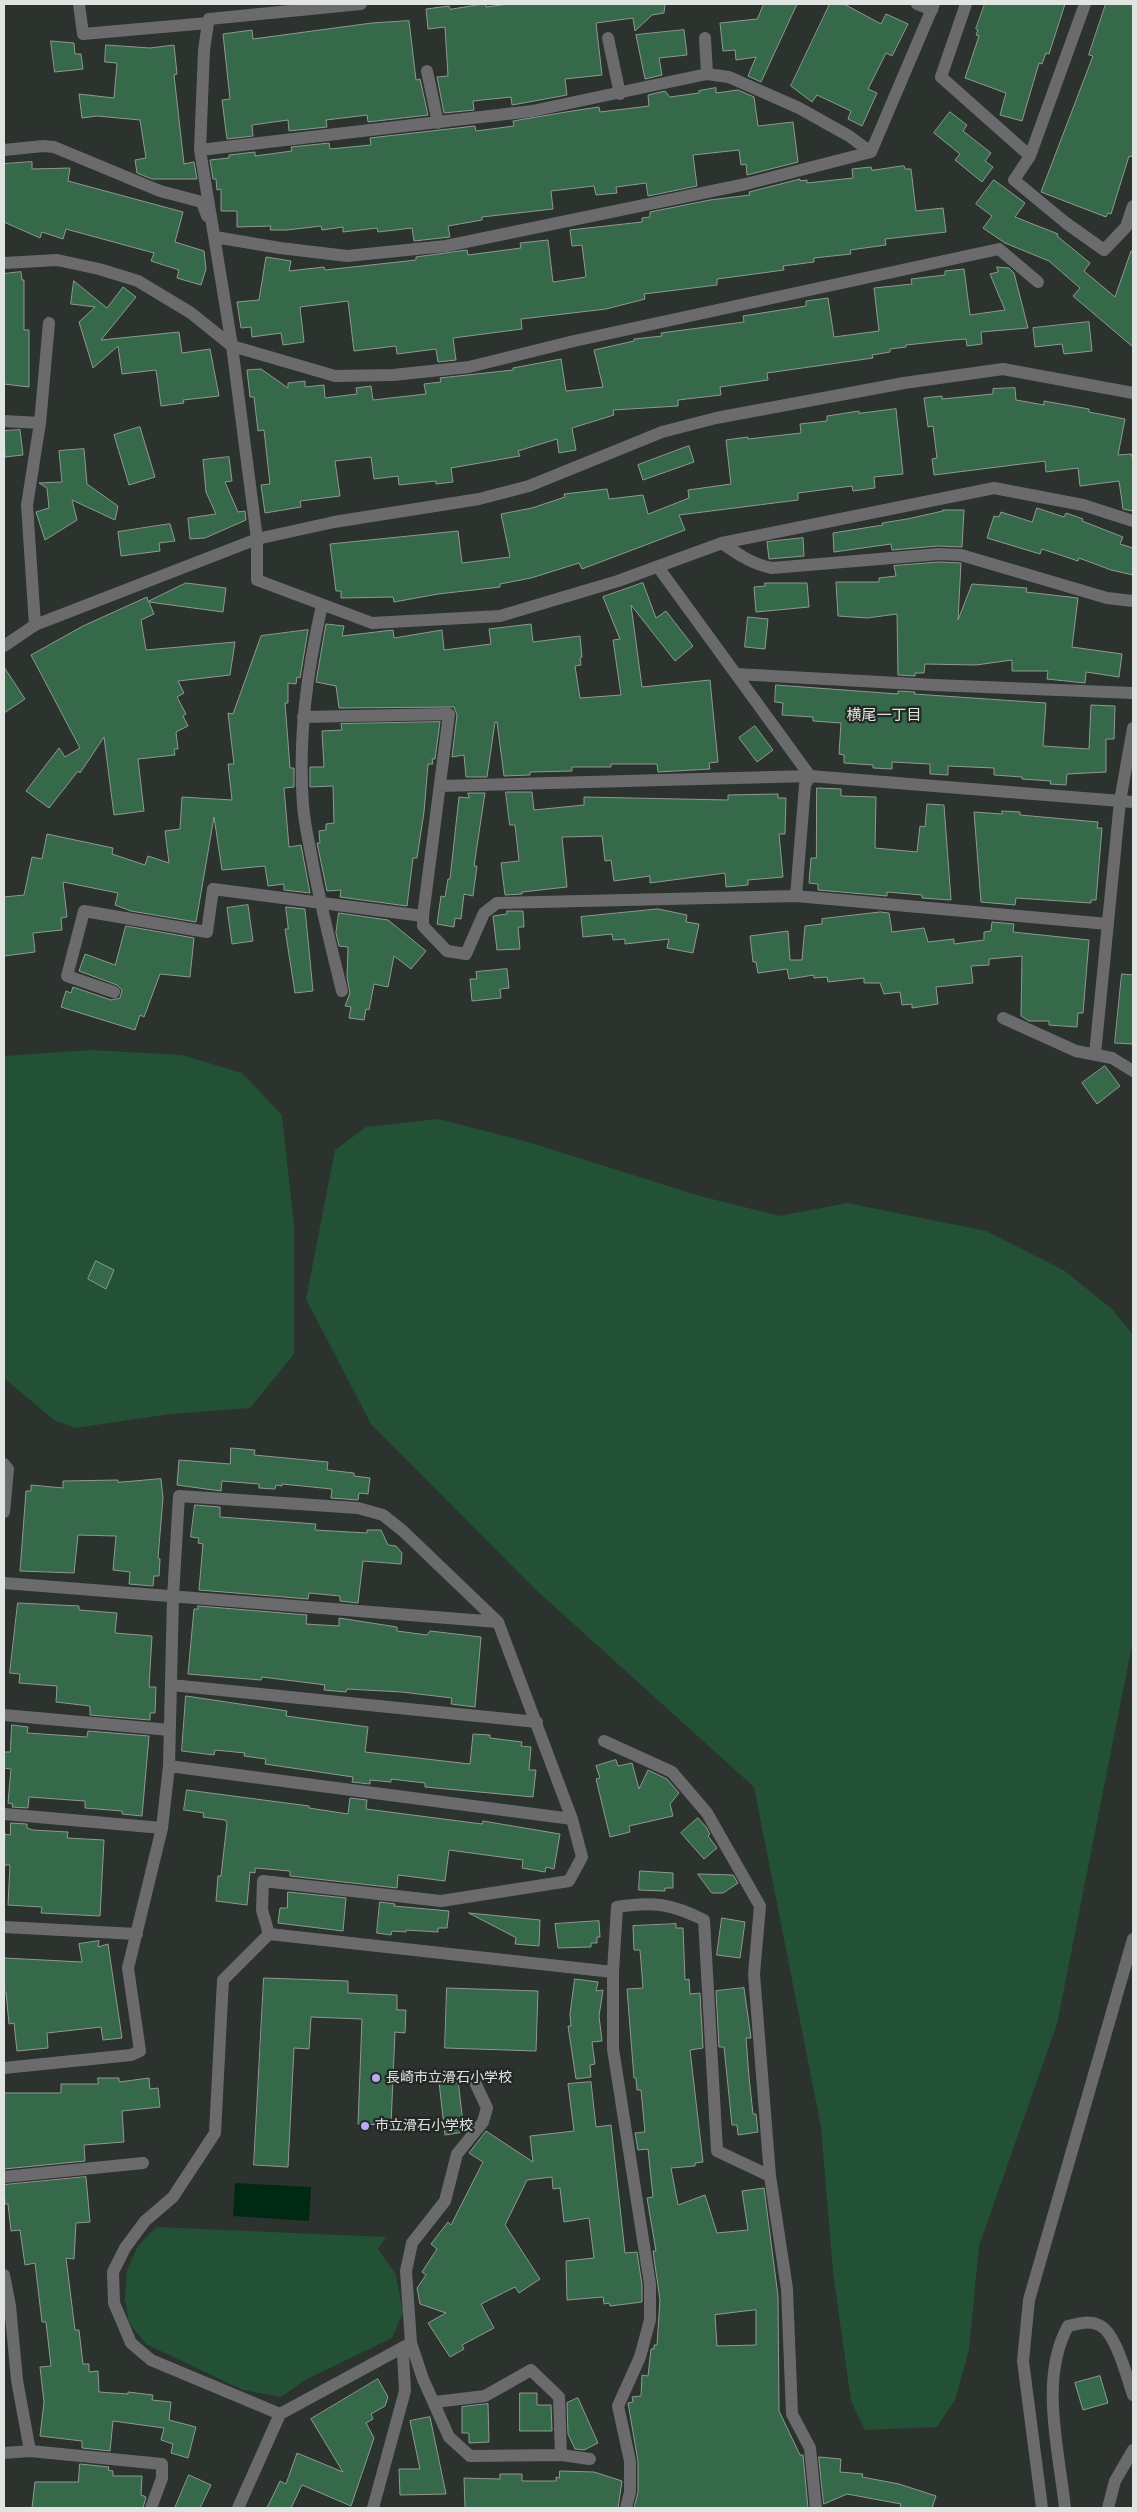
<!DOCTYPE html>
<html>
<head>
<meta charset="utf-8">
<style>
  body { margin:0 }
  #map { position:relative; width:1137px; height:2512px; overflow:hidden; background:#2c322e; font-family:"Roboto Condensed",sans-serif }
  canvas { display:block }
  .frame { position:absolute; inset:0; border:5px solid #e1e5e2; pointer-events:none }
</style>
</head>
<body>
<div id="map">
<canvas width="1137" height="2512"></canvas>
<div class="frame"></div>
</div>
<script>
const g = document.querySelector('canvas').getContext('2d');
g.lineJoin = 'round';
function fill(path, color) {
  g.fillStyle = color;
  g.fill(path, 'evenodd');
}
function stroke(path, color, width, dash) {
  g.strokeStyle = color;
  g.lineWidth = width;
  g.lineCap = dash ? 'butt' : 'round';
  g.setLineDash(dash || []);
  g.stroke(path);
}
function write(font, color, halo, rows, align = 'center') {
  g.font = font + ' "Roboto Condensed","Noto Sans JP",sans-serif';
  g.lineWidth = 4.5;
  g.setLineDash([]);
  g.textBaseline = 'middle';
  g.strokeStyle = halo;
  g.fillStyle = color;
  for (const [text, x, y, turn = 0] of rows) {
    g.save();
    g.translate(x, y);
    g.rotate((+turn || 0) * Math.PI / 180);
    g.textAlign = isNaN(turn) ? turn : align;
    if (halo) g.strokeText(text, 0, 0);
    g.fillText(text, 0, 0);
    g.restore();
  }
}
fill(new Path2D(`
  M91,1050L182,1055L242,1073L282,1115L294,1225V1354L250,1408L171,1414L75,1428L54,1420L4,1378V1056Z
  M438,1119L528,1142L700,1196L780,1216L847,1203L986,1231L1065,1271L1113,1310L1133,1335V1640L1057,2024L979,2246L969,2350L955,2400L937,2427L865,2430L851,2401L833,2272L821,2127L754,1787L536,1590L371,1424L306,1299L335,1150L366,1127Z
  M156,2227L386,2237L378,2249L396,2275L403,2313L392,2338L305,2380L281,2397L243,2390L146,2344L129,2323L125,2299L127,2270L138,2246Z`), '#225136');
fill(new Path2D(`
  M235,2183L311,2187L309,2221L233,2216Z`), '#002914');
const building = new Path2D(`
  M486,4V7L509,4H665L664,13L652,15L635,31L633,18L596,23L602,75L565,79L567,95L512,105L511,97L473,101L474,110L444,113L437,77L448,76L445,27L428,29L426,9L449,6L450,9Z
  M764,4H797L761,82L748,76L756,57L736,60L735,50L723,51L720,23L757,19Z
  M830,4H844L881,24L886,14L908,24L892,56L886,53L868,89L877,93L862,126L848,119L851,111L817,95L812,102L791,86Z
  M985,4H1065L1049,54L1046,53L1042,64L1039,63L1022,121L1000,115L1006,93L965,78L979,36L976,35L978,30L976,29Z
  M1106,4H1133V157L1129,156L1111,214L1108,213L1106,217L1041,192L1093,56L1089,55Z
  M409,21L416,80L420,79L428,115L368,122L367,115L326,120L327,127L289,131L288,120L252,125L253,136L227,139L222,100L230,99L223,34L252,30L253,39L372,23Z
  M684,30L687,55L659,58L662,75L645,79L636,35Z
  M51,41L74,43L75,54H81L83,69L55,72Z
  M106,45L150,48L174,45L177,74L174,75L184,164L194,162L197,179H152L137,173L135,160L146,158L140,120L97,116L82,118L79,94L114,98L117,63L105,62Z
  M716,88V93L738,90L754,97L758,126L793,122L798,162L747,175L746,164L741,165L739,150L693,155L697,186L648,196L646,183L616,187L617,193L596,195L594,186L551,191L553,209L482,217V220L448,226L450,237L414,241L412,228L378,232L377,228L343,232V227L322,230L321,226L287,230H270L271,226L237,227V211H221V189L217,190L216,179H213L210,160L229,158V155L255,152V156L292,151L291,147L329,143L330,149L371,145L370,138L475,126L476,131L514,126L513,121L572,111L599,107L600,112L649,106L648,95L665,91L670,97L699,93V91Z
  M950,112L967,125L963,131L991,153L985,161L993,167L982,182L955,160L960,154L934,133Z
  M32,162V169L70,168L68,181L183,212L175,242L204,251L206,269L201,285L177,278L179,270L151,261L154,253L66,229L63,239L42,232L40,238L4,222V164Z
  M904,166L905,169H911L916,211L943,208L946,232L885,239L886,245L850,250L851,254L814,258V262L783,266L784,270L717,279V285L644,294L645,299L606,309L521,319L522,329L453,338L456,360L438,362L436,349L397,354L396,346L354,351L348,301L300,307L304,342L283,345L281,333L252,337L251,327L241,328L237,302L259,300L266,257L291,261L289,271L324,267L325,270L416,260V257L467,250L468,255L521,248L520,243L548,240L553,282L586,277L582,245L572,246L570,230L642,222V218L650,217V212L710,200L750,195L749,192L800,179V181L807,180V183L853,178L852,169L871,167L872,170Z
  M994,180L1025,203L1015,217L1058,234L1057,236L1090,263L1084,271L1115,297L1131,251H1133V347L1073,296L1080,288L1049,261L1005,243L983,228L992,216L976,204Z
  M997,267L1009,268L1014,273L1028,328L981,332L982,344L967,346L966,339L953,340L906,345V347L890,349V352L872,355L873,358L767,373L768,380L720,387L721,395L678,400V406L613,410L614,415L572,428L576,450L559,453L557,439L518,451L520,456L451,468L453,482L436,484V481L399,485L398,476L374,479L371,457L335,461L340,496L300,501L301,507L265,513L261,485L270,484L264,430L258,431L254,397H250L247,370L261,369L288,388V383L305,381V387L324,385L325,398L357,394L356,388L371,386L373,400L426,394L424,384L441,382L440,378L513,370V368L561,359L566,391L603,387L594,350L634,341V339L662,336L661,333L744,322L743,316L806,306V301L828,298L834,337L879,331L874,288L912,284L911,279L945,275V271L964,269L970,315L1005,310L990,274L998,272Z
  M21,272L22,280H24V330H29V387L4,384V274Z
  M74,281L107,308L123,287L136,297L101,340L179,332L182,353L210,349L219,396L183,400L184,403L161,406L156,370L122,374L118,346L93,368L79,322L95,307L71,304Z
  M1089,322L1092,351L1064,354L1062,344L1035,347L1033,328Z
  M1015,388L1016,400L1044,405V401L1089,409V412L1125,419L1118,455L1131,454L1133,459V511L1123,509L1119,481L1080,486L1078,468L1046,472L1045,461L934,475L932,459L937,458L933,426L928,427L924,398L942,396V399L993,394V389Z
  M896,409L903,474L874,477L875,488L853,491L852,486L798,493V500L679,515L685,530L582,569L579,563L531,578L500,584V587L438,594L394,602L393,597L341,598V591H336L330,544L458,531L462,563L510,557L501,514L532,508L565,497L564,494L607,489L609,499L643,495L648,514L651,513L689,498L688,490L731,484L726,440L748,437V439L801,433L800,424L827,421V416L859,411V413Z
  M140,427L155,477L129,485L114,435Z
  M20,430L23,455L5,457L4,431Z
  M689,446L694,462L643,480L638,465Z
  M84,449L87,484L118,506L115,520L72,500L77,520L45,540L36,512L49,508L47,488L39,483L62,482L59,451Z
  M229,457L232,481L225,482L238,512L245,511L246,520L205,538L190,539L188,518L216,514L206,492L203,460Z
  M1037,508L1064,517L1066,513L1083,519L1082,521L1123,537L1120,544L1133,548V575L1111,570L1079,558L1078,561L1042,549L1040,554L987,538L994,516L999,517L1001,512L1032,522Z
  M943,510H964L962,547L938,546L892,550L891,544L834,552L833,533L883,525L882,523L907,519L943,511Z
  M170,524L175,541L159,543L160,551L121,556L118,532Z
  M803,538L804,556L769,559L767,542Z
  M939,562L961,563L958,620L972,584L1027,588L1026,592L1078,598L1072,647L1122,654L1119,677L1086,672L1085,683L1047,679L1048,671H1012V660L976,665L925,664L924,673H915V676L898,675L897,614L867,618L838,616L836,582H879V578L896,576L894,566Z
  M186,583L226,588L223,612L149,602L154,614L141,620L146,650L235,642L230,675L178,681L184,693L177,697L186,714L183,716L188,726L176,732L178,749H174L175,755L138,759L144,811L114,815L104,737L80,773L78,771L49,808L26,791L59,748L65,757L80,748L31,655L83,626L147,597L148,601Z
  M643,583L656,618L666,611L693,646L675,661L631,605L642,687L710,680L718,762L709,763L710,769L658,772L657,764H611V767H572V771L530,772V775L504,776L497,722H495L487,777H466L464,755L452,757L457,715L454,707L339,708L336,686L316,682L326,624L344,626L342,636L393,630L394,638L442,630L444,650L491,644L489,629L531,624L533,642L580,636L582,657L580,658L581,665L575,666L580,698L621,695L613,640L620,639L603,597Z
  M765,583H807L809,607L756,612L754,587L765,586Z
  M748,617L768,619L765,649L745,647Z
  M308,630L300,678L297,677L296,684L288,683V703H285L290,768H294V787L284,788L289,847L301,845L310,893L284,890V884L268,886L265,866L222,870L214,817L196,922L131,911L115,905L118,893L63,882L67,917L61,918L62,930L33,933L35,952L4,956V897L24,895L32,857L42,859L47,834L113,848L112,854L145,865L148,856L169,863L165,831L180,829L182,797L232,800L228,764H234L228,713L233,714L261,636Z
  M4,667L25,699L4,713Z
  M776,685L898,694V691L915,692L914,694L1046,703L1043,746L1089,749L1091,705L1115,706L1114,739H1106V772L1067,774L1066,785L1050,784L1051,781L1022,779V777L994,775V768L948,766V775L930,774V764L892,762V769L873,768V765L844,763V755L839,754L841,723L813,721V717L782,715L783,703L775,702Z
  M440,722L435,759H432L433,764H428L424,812L417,858H413L407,906L340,897L341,890L327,891L317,843H320L319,831L326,830V824L334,823L333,786L310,787V767H324L322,731L342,730L341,724Z
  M755,726L773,750L757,762L739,738Z
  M817,788L841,789V796L876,797L875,848L917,852L920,826L925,827L927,804L944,805L951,900L922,898V895L887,892V896L818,890V884L809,883L811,858H816Z
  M506,792H532L534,810L584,805V797L728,800V795L778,794V798H786L785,834H779L783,877L748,880V885L726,887L725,873L650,883V876L614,881L611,860L605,861L602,836L562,837L567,887L522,892V894L505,895L501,863L519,861L515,825H510Z
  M468,793H485L474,866H477L473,896L464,894L461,919L455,918L454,927L437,924L441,896L445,897L448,879H450L459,797L469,798Z
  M1002,811L1020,812V815L1098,822L1097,828H1102L1096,900H1091V903L1016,898L1015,905L981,902L974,812L1002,814Z
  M248,905L253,941L232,944L227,908Z
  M286,907L305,909L313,991L295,993L285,929H288Z
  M658,909L687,915L686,922L699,924L693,953L667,948L669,939L625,944V939L613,940L612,934L583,937L581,917Z
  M507,911H523L524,927H518L520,949L497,950L493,916L507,914Z
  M881,912L889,913L892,932L924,928L928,942L954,939V944L984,940V932L991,931L992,922L1014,924L1013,932L1089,940L1083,1013H1078L1077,1027L1049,1025V1021H1029L1021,1016L1022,956L989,959V965L971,966L973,983L936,987L938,1004L912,1008V1004L902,1005L900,992L884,994L880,983H864V978L828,982L827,977L814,978V975L789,979L787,969L758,973L756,962H753L750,936L788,931L790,960H802L805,926L822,924V919Z
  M339,913L388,920L426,951L411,969L394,956L388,987L374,984L369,1010L366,1009L364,1020L349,1018L351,1007L345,1006L350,993L347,977L348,947L339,946L336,933Z
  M126,926L194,938L190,977L160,974L144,1017L140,1015L135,1030L61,1007L66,991L71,993L73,987L111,1000L120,998L122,990L117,985L79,971L85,954L115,965Z
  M507,969L509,988L500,989L501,998L472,1001L470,979H477L476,972Z
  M1122,974L1133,975V1044L1115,1043Z
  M1105,1066L1120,1086L1097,1104L1082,1083Z
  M96,1261L114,1270L106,1289L88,1279Z
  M231,1448L255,1450L254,1455L328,1462L327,1470L354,1473V1476L370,1478L368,1494L359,1493L358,1500L331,1498L332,1489L282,1484V1486L276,1485L275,1489L259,1488V1484L222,1481L221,1491L177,1485L179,1460L230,1464Z
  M161,1479L163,1498L158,1558L160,1559L159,1576H154L153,1586L129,1584L130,1572L113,1570L116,1536L78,1535L74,1573L20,1571L26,1491H31V1485L63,1488V1481L118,1480V1482Z
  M195,1505L220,1507V1517L316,1524L315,1530L367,1533V1530H381L388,1545L396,1546L402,1553L401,1564L363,1561L358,1603L340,1601V1596L309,1593L308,1599L199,1590L203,1544L198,1543L199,1538L191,1537Z
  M18,1603L79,1606V1610L117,1613L115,1633L152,1636L149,1687H156L155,1713H150V1720L90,1715V1706L56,1702L57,1686L19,1683L20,1674L10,1673Z
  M198,1606L307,1615L306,1624L339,1626V1618L397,1627V1631L427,1635L430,1631L481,1637L475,1707L451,1704L452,1698L402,1692L347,1689L346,1692L324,1690L325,1685L318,1684L262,1677L261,1680L188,1674L194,1609H198Z
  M186,1696L287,1711L286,1716L368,1727L365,1752L470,1764L473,1734L490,1735V1738L522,1742L521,1746L531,1747L529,1770H536L533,1797L425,1787V1783L391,1779V1782L370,1780V1784L352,1782L353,1777L265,1764L266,1759L244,1756L245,1753L215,1750L214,1755L182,1751Z
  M12,1725L28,1727L27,1733L87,1737L88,1731L149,1736L142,1816L122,1814V1811L85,1808V1801L29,1797L28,1808L12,1807L13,1804L8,1803L11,1769L4,1768V1752H10Z
  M616,1760L618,1766L632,1763L639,1789L648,1770L667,1779L679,1793L670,1804L673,1816L629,1826L630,1832L610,1837L596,1779L600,1778L596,1766Z
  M187,1790L309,1806V1808L348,1814L350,1798L367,1800L366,1809L482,1824L483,1821L560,1834L554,1869L546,1867L545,1872L522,1868L523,1860L449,1850L445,1881L398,1875L397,1888L290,1876V1871L255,1868V1873L250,1872L247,1905L216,1901L218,1876H221L227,1823L225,1820L203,1817L204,1813L184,1810Z
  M698,1818L706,1827L710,1834L708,1836L717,1848L704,1859L681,1833Z
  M11,1823L27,1824V1828L33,1830L68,1832L67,1838L104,1840L100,1916L41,1913L42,1907L8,1905L10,1865H4V1850L5,1834L10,1835Z
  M640,1871L673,1873V1888H665V1891L639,1890Z
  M698,1874L733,1875L738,1883L723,1893H712Z
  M288,1892L346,1898L343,1931L278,1923L280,1908H287Z
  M380,1902L395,1904L394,1906L449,1911L447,1928H438V1932L406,1930V1932L392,1931L391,1935L377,1933Z
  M469,1913L540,1920L539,1946L515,1944L516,1938Z
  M722,1918L745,1922L740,1958L717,1955Z
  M599,1921L600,1937H597V1943H591V1947L558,1948L555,1924Z
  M676,1924V1928H683L685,1980L689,1979L690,1994L700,1993L703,2048L690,2050L703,2162L695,2163V2166L671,2168L678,2205L705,2195L717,2233L748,2230L742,2191L764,2188L778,2296L779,2411L800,2455H803L808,2508H634L638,2492V2461L628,2403L633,2402L632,2397L641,2396L642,2375L648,2376L651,2349H654V2345H657L660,2300L653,2251H656L647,2198L653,2197L648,2149L638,2150L635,2133L645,2132L641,2090H637L636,2078H634L627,1989L643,1988L640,1950H634L633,1926ZM756,2310V2345L717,2346L715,2315Z
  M99,1941L98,1947L108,1944L122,2038L103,2040L101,2027L47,2033L48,2048L17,2051L14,2023L9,2024L6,1992H4V1958L82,1962L79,1944Z
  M264,1978L348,1981V1993L397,1995V2010H406L405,2033L395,2032L391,2125L358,2124L362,2019L311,2017L309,2049L294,2048L288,2167L254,2165Z
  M575,1979L598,1982L596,1991L603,1990L599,2016L602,2041L592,2042L595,2064L590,2065L591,2077L576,2079L568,2026H571L570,2015Z
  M447,1988L538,1991L536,2051L445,2048Z
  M744,1988L751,2038H746L749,2077L753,2114H756L758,2132L738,2135L737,2125H732L724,2047H719L716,1991Z
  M98,2078H119V2082L149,2078L150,2089L158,2088L160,2107L122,2111L124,2142L84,2145L85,2161L4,2169V2093H61V2084H98Z
  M458,2080L464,2132L445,2135L439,2082Z
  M591,2082L596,2127L611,2125L625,2253L637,2252L642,2285V2302L610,2306L609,2303L604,2304L603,2297L567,2300L566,2261L594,2258L589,2218L564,2222L560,2188L553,2189L552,2177L527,2180L505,2225L540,2279L519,2293L515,2287L481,2304L494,2328L462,2345L464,2349L450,2357L428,2323L446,2313L420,2304L417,2288L426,2275L422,2272L437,2249L431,2244L448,2222L451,2225L483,2162L469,2153L486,2131L533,2162L530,2136L574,2131L568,2084Z
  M86,2177L90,2222L76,2223L74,2259L66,2258L75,2330H79L83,2364H89V2372L98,2371L99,2392L128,2394V2392L153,2395L152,2400L171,2402L169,2420L196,2427L188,2458L171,2453L173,2444L161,2440L164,2428L113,2421L110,2451L82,2448V2441L40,2436L44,2402L40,2367L51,2366L46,2322H42L35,2263L25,2265L20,2230L11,2231L8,2204H5L4,2185Z
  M1100,2376L1108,2403L1083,2410L1075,2383Z
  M378,2379L388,2397L385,2406L371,2414L373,2419L366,2423L374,2438L351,2506L302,2485L291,2508H267L280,2481L286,2484L297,2453L343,2472L311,2419Z
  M520,2393H537V2405H551L552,2431H520Z
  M578,2398L598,2443L584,2450L575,2449L568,2434L567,2403Z
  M488,2404L489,2442L469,2443V2433H462V2407Z
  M430,2417L446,2494L400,2495L399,2469H420L410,2421Z
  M819,2457L841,2459L840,2472L863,2474L862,2477L899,2484L936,2496L932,2508H900L901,2504L847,2494L824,2504Z
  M80,2464L109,2467L108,2470L113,2471V2476H142L141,2495L146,2497L143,2508H32L35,2482H78Z
  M560,2471L594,2472L622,2481L618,2508H465L464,2478L500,2479V2474H522V2481H556V2477L559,2478Z
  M189,2475L211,2485L200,2508H175Z`);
fill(building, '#356949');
stroke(building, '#909893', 1);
stroke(new Path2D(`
  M79,4L83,34L208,23
  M361,4L209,19L208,23L204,50L200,150L232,346L257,539V580L372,623L500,616L618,581L722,543L994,488L1083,505L1133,521
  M917,4L932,10
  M966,4L941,77L1030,156
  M1085,4L1030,156L1014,180L1066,223L1104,250L1126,227L1133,206
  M608,38L620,94
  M705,38L707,74
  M427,71L438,123
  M4,150L43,146L54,147L160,191L202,202L207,216
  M200,150L532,111L707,74L729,77L799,108L849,136L871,152
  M871,152L934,4
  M215,237L280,248L347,256L446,246L746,184L871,152
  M4,263L57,260L99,269L138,281L191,313L232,346L335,376L393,375L469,367L574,341L999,249L1038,282
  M4,421L40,423
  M722,543C739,555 752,564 772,568L939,554L961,555L1107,598L1133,601
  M658,567L810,776
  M322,605C307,672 298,737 303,805C304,821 308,838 311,854C319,900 331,946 342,991
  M35,625L27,505L40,423L49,323
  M736,674L934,685L1133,693
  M303,717L449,714L423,916V926L447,951L466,954L484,913L497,903L796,896L1108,924
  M441,786L810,776L1133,802
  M796,896L805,785L810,776
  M114,992L67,976L84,911L207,932L213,889L423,916
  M1003,1018L1076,1051L1112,1058L1133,1071
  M1095,1054L1120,801L1133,728
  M4,1464L8,1469L4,1512
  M4,1583L498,1622
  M171,1685L537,1722
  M4,1715L170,1730
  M604,1741L672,1772L707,1813L760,1906L754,1974L770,2176
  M169,1766L572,1819
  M4,1814L162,1828
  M4,1927L137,1934
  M269,1934L223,1980L215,2133L173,2197L145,2221L125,2248L113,2272L114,2303L131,2343L151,2360L280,2414L411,2343
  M269,1934L613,1972
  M4,2068L131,2055L140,2051L128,1968L162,1828L169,1766L173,1597L179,1496L358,1508L383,1515L403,1531L498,1622L572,1819L582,1857L569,1881L441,1901L263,1881L262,1910L269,1934
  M473,2078L487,2108L483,2122L457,2154L445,2201L412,2243L406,2271L411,2343L423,2379L449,2437L470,2456L561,2455L590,2459
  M4,2177L143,2163
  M4,2275L10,2306L17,2380L30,2451L4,2453
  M435,2402L485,2396L531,2370L559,2397L561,2455
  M30,2451L162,2464V2478L151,2508
  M238,2508L280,2414
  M373,2508L405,2391L403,2355L411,2343
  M626,2508L630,2492V2461L618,2406L640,2357L650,2320V2284L613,2049V1972L617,1907C653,1901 672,1904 704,1920L717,2151L770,2176L787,2289L792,2414L810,2448L816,2508
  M1065,2508C1059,2450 1039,2379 1068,2326C1079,2324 1089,2320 1099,2325C1116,2332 1127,2378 1133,2395
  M1108,2508L1115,2481L1133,2450`), '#6b6b6e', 12);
stroke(new Path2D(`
  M4,646L35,625L257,539L334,522L479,499L529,486L662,432L716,418L904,383L1003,369L1133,393
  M1042,2508L1023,2361L1029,2300L1133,1939`), '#6b6b6e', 12);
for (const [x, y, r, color] of [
  [376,2078,5,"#bcaaf5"],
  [365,2126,5,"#bcaaf5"]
]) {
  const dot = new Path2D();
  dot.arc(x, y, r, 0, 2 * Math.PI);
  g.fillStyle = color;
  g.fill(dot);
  stroke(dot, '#222824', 2);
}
write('14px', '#e1e5e2', '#222824', [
  ["長崎市立滑石小学校",386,2078],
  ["市立滑石小学校",375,2126]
], 'left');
write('15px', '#e1e5e2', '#222824', [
  ["横尾一丁目",884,716]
]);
</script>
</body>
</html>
